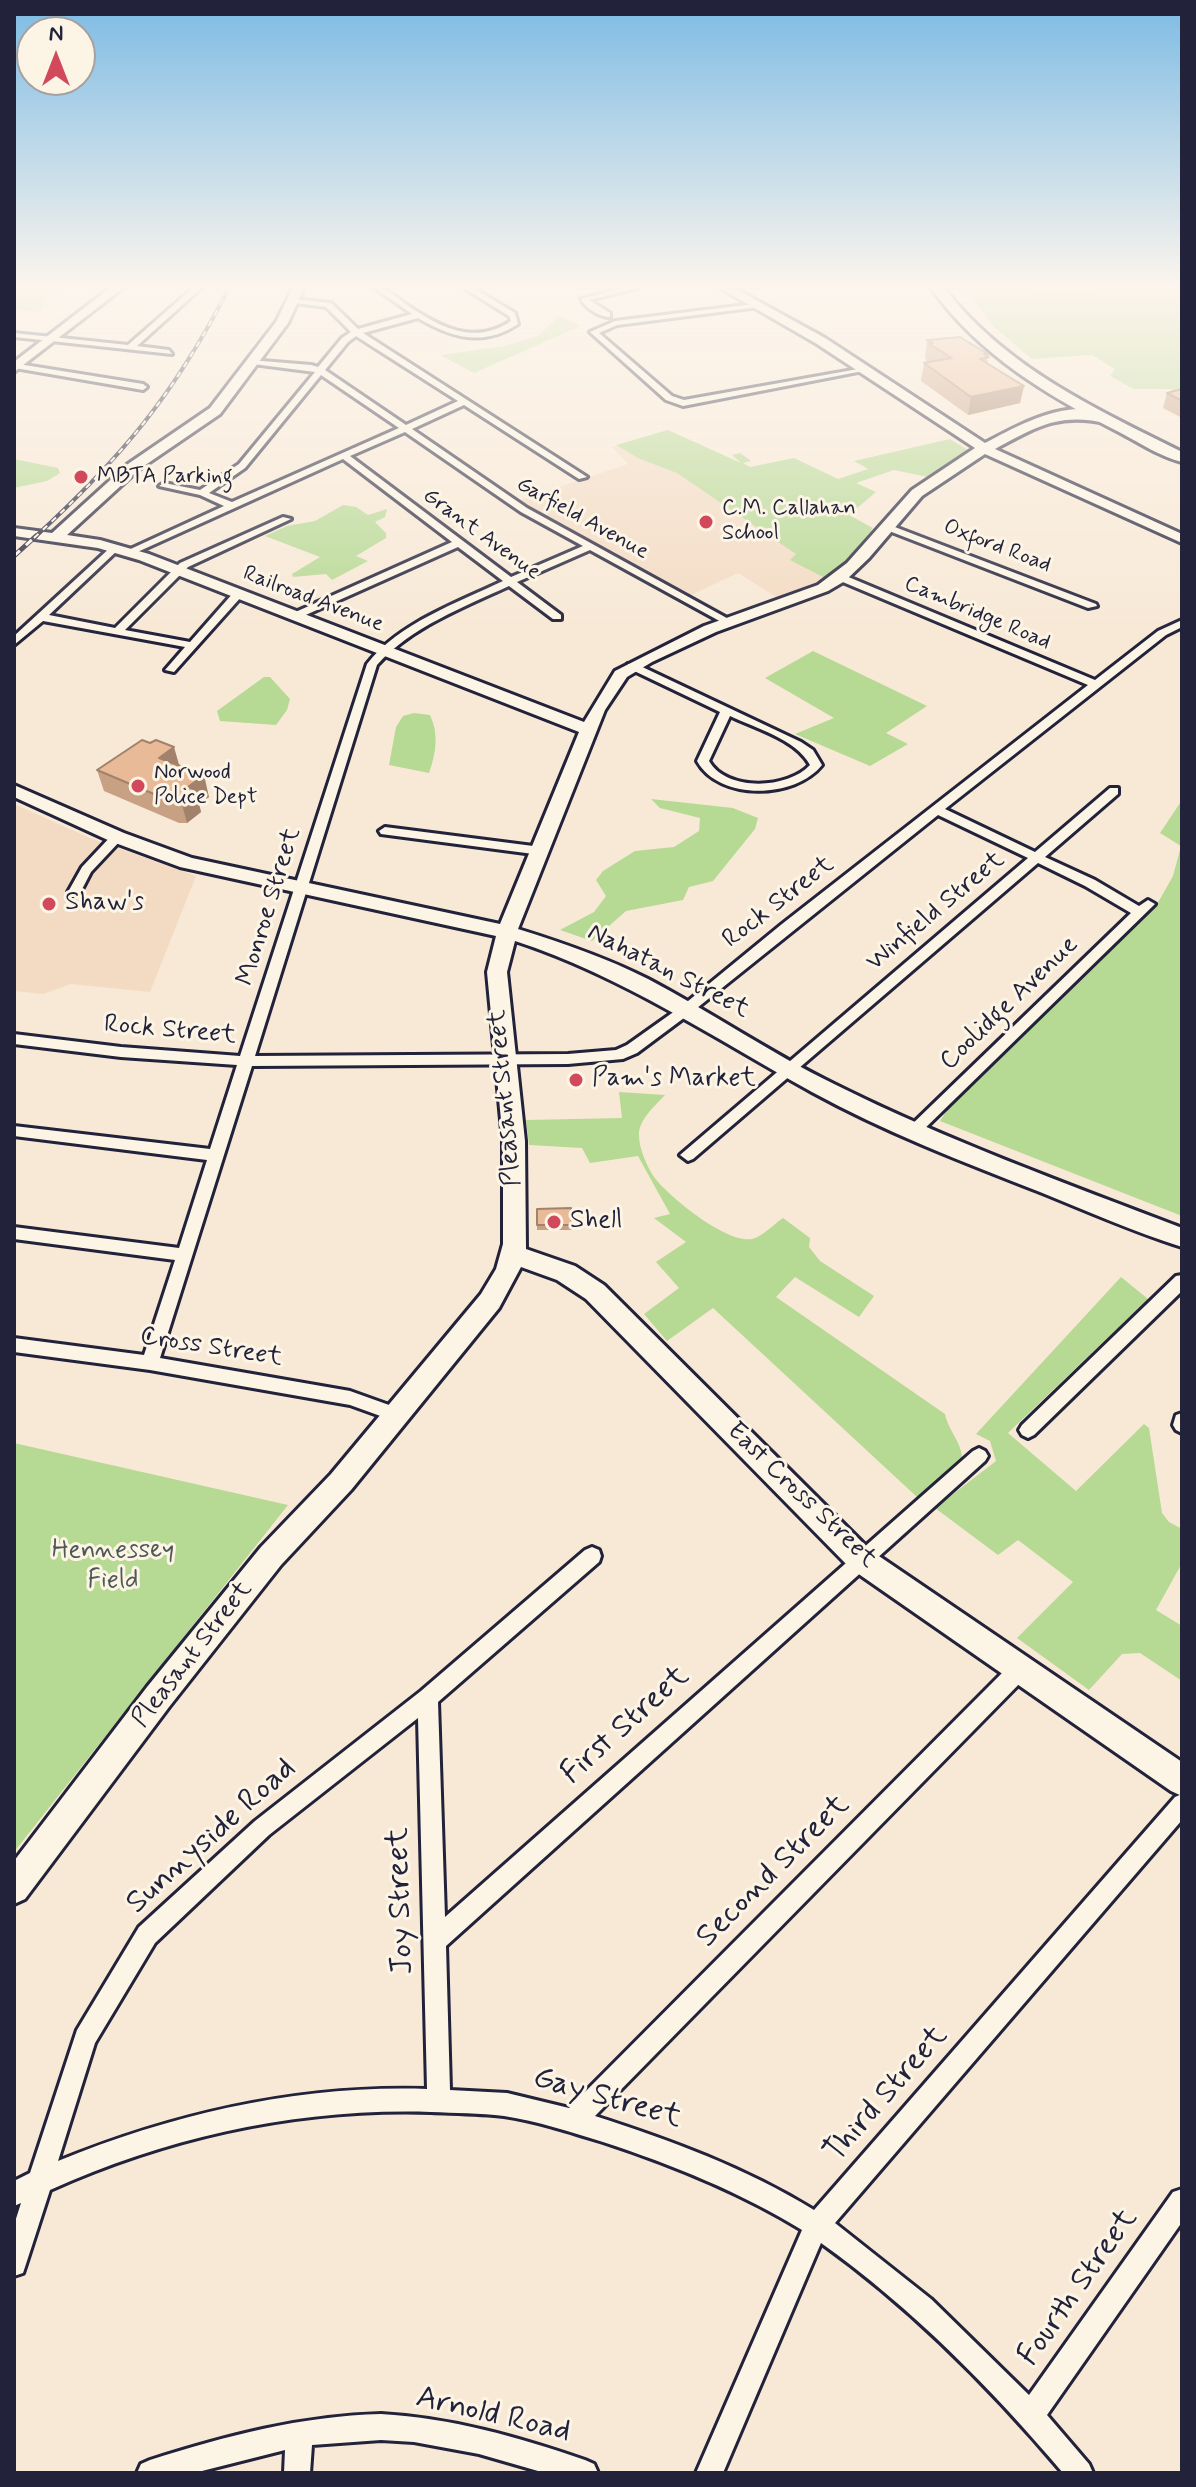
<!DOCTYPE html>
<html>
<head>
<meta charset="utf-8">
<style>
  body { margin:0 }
  #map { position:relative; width:1196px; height:2487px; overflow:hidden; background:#f8e9d6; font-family:Mynerve,sans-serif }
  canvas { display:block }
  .frame { position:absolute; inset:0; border:16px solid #22223b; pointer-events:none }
  .north { position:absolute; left:16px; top:16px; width:80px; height:80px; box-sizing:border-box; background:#fcf5e5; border:2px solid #a5a1a1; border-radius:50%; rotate:0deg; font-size:22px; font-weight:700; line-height:32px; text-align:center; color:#22223b }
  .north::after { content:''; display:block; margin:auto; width:28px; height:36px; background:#d1495b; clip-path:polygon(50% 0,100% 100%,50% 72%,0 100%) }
</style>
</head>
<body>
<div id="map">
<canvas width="1196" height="2487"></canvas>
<div class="frame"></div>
<div class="north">N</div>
</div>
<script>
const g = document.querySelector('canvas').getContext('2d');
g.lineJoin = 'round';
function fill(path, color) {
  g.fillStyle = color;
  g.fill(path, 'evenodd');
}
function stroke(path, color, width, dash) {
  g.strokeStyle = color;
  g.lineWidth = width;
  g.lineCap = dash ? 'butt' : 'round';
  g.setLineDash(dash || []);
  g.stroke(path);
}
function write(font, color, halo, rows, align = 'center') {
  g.font = font + ' Mynerve,sans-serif';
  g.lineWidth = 6;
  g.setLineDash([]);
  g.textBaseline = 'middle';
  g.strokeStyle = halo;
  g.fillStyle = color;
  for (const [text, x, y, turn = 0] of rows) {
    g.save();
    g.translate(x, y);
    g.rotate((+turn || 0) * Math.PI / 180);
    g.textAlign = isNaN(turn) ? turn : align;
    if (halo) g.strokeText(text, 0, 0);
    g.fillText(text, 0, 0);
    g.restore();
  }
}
fill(new Path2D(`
  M669,432L874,531L836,573L804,590L779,599L738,573L691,595L517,501L628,464L612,447Z
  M14,804L90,838L196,876L150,992L71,984L43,994L14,991Z`), '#f3dbc3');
fill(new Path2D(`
  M74,288C56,293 48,294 40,312L14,310V288Z
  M1182,288V398L1171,389H1134L1110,376L1115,369L1092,355L1032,359L993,326L965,289Z
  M559,316L581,326L474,373L440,355L505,346L538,336Z
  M668,430L741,463L732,455L740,453L751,461L743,463L750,467L794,458L838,479L868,469L854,461L950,439L968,450L928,477L894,470L856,483L876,492L849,515L873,528L847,564L827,579L790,560L796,554L677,473L640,459L616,445Z
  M14,459L58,468L60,473L47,481L14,488Z
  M343,505L356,507L368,515L387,509L385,517L375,522L386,533V538L356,556L368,561L332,580L326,574L293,577L292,574L320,557L265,536L287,526L315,521Z
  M813,651L927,706L886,733L908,744L870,766L795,734L834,718L765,678Z
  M264,677H270L290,699L287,710L276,725L220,721L217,711Z
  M414,713L430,715C439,734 436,753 429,773L389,765L396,727L403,716Z
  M651,799L733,808L758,818L755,829L713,881L689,887L683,900L626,911L592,941L560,930L594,912L606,896L596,880L603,871L635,851L674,847L699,831L700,818L660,808Z
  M1182,800V1216L940,1121L949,1107L1156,906L1173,876L1181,846L1160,833Z
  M619,1092L665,1095C655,1106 638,1120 639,1136C639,1148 647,1167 654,1177C669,1197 727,1244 752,1239C762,1237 774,1224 783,1218L810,1238L809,1247L820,1261L874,1296L859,1317L795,1277L776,1297L945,1414C948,1430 962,1443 962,1458L917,1497L713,1308L667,1341L644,1314L679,1288L656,1262L686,1242L654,1218L670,1214L638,1156L590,1163L582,1148L529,1145L526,1120L622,1118Z
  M1121,1277L1148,1299L1008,1433L1076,1491L1144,1424L1149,1428L1162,1513L1169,1522L1182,1529V1563L1156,1610L1182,1626V1681L1140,1653L1122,1654L1089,1690L1017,1638L1073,1582L1018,1540L998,1555L935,1508L996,1461L990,1441L976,1434Z
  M14,1443L288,1505L14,1852Z`), '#b6d994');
const street = new Path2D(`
  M193,288H201L137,346L169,350L172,354L14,337V333L128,345Z
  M375,288C388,288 397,298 407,305C440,327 474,346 511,321L509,316L464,288H473L515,313L518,324C483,347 452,338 418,318L363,333L587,477L579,479L464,405L412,429L527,508L734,622L725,624L590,550L517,582L561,615V619H553L509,586C464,607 411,627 377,665L255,1056L568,1054L616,1050L627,1045L682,1006L782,924L1088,685L838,580V576H846L1095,680L1158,631L1182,620V627L1166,635L945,809L1035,852L1110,788H1118V794L1045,857L1095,880L1139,906L1148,900L1155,904L918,1135L913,1136L905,1131L1131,913L1085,886L1038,863L693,1159L688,1161L680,1155L1028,858L938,815L692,1012L637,1053L623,1059L568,1064L252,1066L160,1358L350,1391L403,1410L406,1415L403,1420L397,1422L350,1405L150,1370L14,1352V1338L144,1355L175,1260L14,1239V1227L179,1248L207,1160L14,1136V1126L210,1149L237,1065L121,1057L14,1044V1034L121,1047L240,1056L367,664C399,623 457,603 503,581L458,547L299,618H291V614L452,542L343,459L133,554L124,552L224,506L200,495L159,486L164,483L200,490L239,464L315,372L253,364L250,360L311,365L318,367L342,338L351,332L326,307L295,303L292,299L331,303L358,329L412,314ZM356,336L458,401L406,425L325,370L348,342ZM321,375L399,428L232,502L209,493L245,468ZM405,432L521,512L583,546L511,577L350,456Z
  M622,288H638L589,300L610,313V317C600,317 585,308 581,299Z
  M762,303L759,307L617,325L599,333L672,396L684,400L864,368L868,370L683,406L666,400L590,332L615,321Z
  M18,364L143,384L147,387L143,390L15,368Z
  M283,517L291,519L188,567L125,630L190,642L234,592H242V596L174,672L165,670L185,647L43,621L14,645V636L112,546L120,548L49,615L115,628L180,563Z
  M887,524L1096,604L1097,606L1088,608L884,529L882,527Z
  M628,664H636L801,742L813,750L822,765C795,799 719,801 697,761L720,712L628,668ZM730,716C755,728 796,739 810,765C788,789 727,792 709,761Z
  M385,827L541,847L547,851L541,855L381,834L379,831Z
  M117,833L123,837L121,840L91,872L79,895H69L68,892L82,867L113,834Z
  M1182,1275V1291L1034,1435L1028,1438L1022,1435L1019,1430L1022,1425L1176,1276Z
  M1182,1413V1433L1176,1430L1173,1425L1176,1415Z
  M979,1448L985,1451L988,1456L985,1461L446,1946L450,2090L507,2093L569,2108L1013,1662L1020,1660L1027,1662L1030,1669L1027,1676L595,2116C670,2140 746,2168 814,2210L1175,1797L1182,1794V1820L835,2223L931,2299L1029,2395L1173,2192L1182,2189V2222L1047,2415L1089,2464L1093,2473H1063C991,2388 912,2308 821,2243L723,2473H696L802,2230C740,2192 673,2165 603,2142C571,2132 537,2121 504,2116C480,2113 455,2113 431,2112C299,2108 171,2136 50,2190L26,2264L23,2273L14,2276V2225L21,2203L14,2206V2181L30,2173L77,2030L139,1927L255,1821L421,1691L585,1550L592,1547L599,1550L601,1556L599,1562L438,1702L445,1917L973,1451ZM418,1718L427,2089C299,2085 176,2113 58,2161L95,2043L155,1943L269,1835Z
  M381,2414C452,2418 518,2437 585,2460L594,2464L598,2473H545L479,2454L414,2442L381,2440L312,2445L310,2473H284L285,2450L194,2473H137L141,2464L150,2460C226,2436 301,2416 381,2414Z`);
const secondary = new Path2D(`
  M110,288H123L14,372V362Z
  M293,288H304L288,323L220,414L138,470L67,535L100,540L149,554L584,722L615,671L704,626L818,585L847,563L912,490L975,448L817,344L720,288H734L825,338L985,443C1021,424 1077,392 1116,420L1109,424C1060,412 1038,426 995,449L1182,534V543L985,454L922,496L869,558L845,581L828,591L716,632L652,662L627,677L605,710L518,929C563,943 607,958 648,979C711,1012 770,1053 834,1084C946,1140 1065,1183 1182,1228V1247C1134,1232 1087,1211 1040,1192C963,1162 885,1132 812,1092C714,1038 622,976 515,941L507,972L525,1141L526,1249L575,1266L604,1285L870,1550L1182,1762V1796L1171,1791L850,1568L586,1299L557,1280L521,1267L499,1308L351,1490L281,1565L169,1707L25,1899L14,1904V1861L147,1687L261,1547L331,1474L481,1294L496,1269L503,1244V1141L487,972L496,936L180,867L110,841L14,797V785L124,833L192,858L500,924L579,732L139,560L98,548L14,536V528L52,533L128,464L210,408L276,322Z`);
const primary = new Path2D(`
  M931,288H944C1006,368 1094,408 1182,452V462C1161,457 1140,443 1121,433C1048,396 980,356 931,288Z`);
stroke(street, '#22223b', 6);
stroke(secondary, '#22223b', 6);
stroke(primary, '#22223b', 6);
fill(street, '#fcf5e5');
fill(secondary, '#fcf5e5');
fill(primary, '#fcf5e5');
const railFar1 = new Path2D(`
  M34,538C122,457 174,395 229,288`);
const rail = new Path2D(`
  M14,556L36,536`);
stroke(railFar1, '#22223b', 4);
stroke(rail, '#22223b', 5);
stroke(railFar1, '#fcf5e5', 2, [6]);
stroke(rail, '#fcf5e5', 3, [8]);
fill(new Path2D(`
  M927,340L987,356L988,364L1024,386L1020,403L968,415L921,381L924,363H928L926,361V358L925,357Z
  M1182,389V418L1163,408L1167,393Z
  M179,766L209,797L199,804L201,812L187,823H179L104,791L97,770Z
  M571,1208L572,1230H537V1209Z`), '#c8a083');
fill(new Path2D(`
  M1024,386L1020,403L968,415L971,397Z
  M174,747L180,768L159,758Z
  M204,775L209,797L199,804L201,812L187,823L181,801L188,787Z`), '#a2826a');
const building = new Path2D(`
  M960,337L988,354H984L989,357L980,359L1024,386L971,397L924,363L952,358L929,344L933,343L927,340Z
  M1182,389V401L1167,393Z
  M142,740L150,743L156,740L174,747L159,758L204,775L188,787L196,790L181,801L173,802L97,770Z
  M571,1208L572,1225H537V1209Z`);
fill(building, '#e8ba98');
stroke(building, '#a2826a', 2);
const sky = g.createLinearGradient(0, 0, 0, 637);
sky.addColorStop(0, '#7dbbe4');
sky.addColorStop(0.45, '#fcf5ed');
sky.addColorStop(1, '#fcf5ed00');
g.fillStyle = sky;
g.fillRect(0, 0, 1196, 637);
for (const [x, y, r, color] of [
  [81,477,8,"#d1495b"],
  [706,522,8,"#d1495b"],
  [138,786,8,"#d1495b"],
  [49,904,8,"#d1495b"],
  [576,1080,8,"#d1495b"],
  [554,1222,8,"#d1495b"]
]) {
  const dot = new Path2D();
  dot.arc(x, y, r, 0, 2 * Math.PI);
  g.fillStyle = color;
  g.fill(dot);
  stroke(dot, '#fcf5e5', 3);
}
write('22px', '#22223b', '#fcf5e5', [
  ["MBTA Parking",97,477],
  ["C.M. Callahan",722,509],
  ["School",722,534],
  ["Norwood",154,773],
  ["Police Dept",154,798]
], 'left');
write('22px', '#22223b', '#fcf5e5', [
  ["Garfield Avenue",582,519,29],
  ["Grant Avenue",481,535,36],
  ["Oxford Road",997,547,21],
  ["Railroad Avenue",313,600,21],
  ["Cambridge Road",977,614,23]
]);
write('26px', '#22223b', '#fcf5e5', [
  ["Rock Street",779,903,-38],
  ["Monroe Street",270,907,-73],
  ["Winfield Street",936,912,-40],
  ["Nahatan Street",668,972,27],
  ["Coolidge Avenue",1010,1004,-44],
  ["Rock Street",170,1031,5],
  ["Pleasant Street",506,1098,-95],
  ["Cross Street",211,1348,9],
  ["East Cross Street",801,1496,44],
  ["Pleasant Street",193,1655,-52]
]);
write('26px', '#22223b', '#fcf5e5', [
  ["Shaw's",65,904],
  ["Pam's Market",592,1080],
  ["Shell",570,1222]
], 'left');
write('26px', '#4e5956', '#fcf5e5', [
  ["Hennessey",113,1552],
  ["Field",113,1582]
]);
write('32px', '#22223b', '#fcf5e5', [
  ["First Street",626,1726,-42],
  ["Sunnyside Road",212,1837,-42],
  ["Second Street",774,1872,-45],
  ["Joy Street",402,1901,-92],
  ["Third Street",887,2095,-49],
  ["Gay Street",607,2099,16],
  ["Fourth Street",1079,2288,-55],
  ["Arnold Road",493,2416,13]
]);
</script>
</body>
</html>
